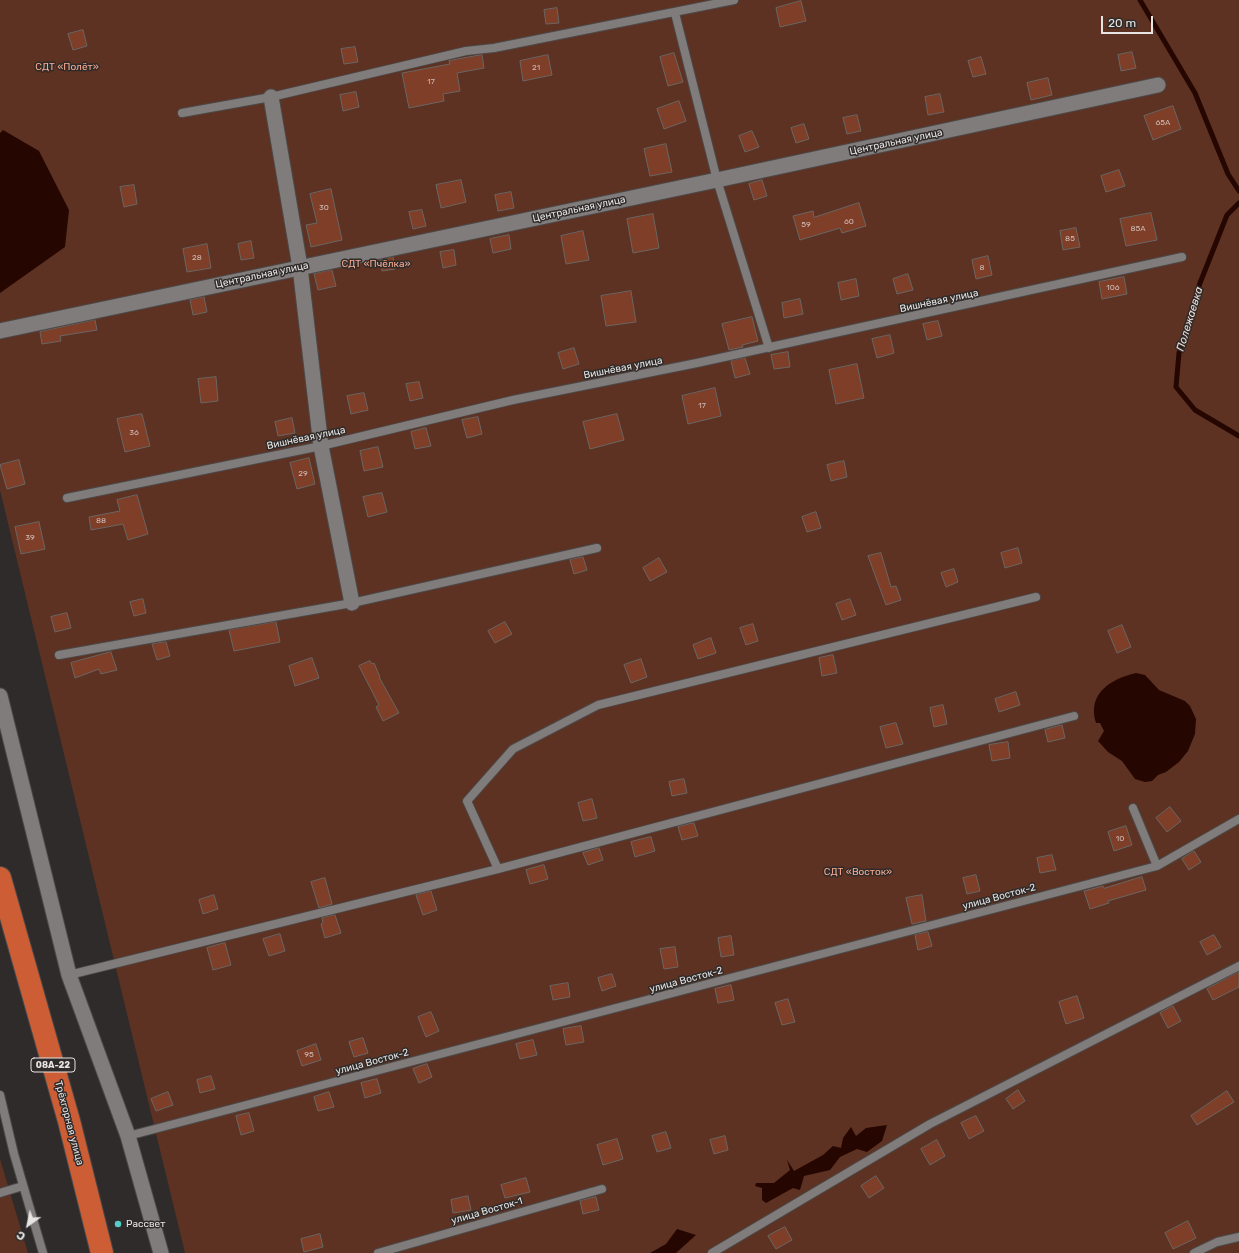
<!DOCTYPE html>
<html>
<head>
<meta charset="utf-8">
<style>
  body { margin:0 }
  #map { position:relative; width:1239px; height:1253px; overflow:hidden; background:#2e2b2a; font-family:Rubik,sans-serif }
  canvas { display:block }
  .north { position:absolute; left:8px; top:1205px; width:40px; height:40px; -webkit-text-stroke:3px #2e2b2a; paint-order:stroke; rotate:213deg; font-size:11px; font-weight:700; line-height:16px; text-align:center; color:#e7e4e4 }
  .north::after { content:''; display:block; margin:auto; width:14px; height:18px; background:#e7e4e4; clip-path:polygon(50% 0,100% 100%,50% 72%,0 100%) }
  .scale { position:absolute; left:1101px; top:16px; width:52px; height:18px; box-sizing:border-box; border:2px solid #e7e4e4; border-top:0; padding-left:5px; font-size:12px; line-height:14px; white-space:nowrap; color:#e7e4e4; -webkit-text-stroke:3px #2e2b2a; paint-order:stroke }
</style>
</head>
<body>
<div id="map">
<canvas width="1239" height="1253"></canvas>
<div class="north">С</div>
<div class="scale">20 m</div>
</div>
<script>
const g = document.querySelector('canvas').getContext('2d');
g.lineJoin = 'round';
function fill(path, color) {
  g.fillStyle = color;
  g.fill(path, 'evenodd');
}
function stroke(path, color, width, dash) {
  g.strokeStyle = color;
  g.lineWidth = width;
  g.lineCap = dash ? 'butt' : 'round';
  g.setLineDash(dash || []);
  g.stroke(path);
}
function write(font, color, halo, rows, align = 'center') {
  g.font = font + ' Rubik,sans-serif';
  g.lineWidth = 3;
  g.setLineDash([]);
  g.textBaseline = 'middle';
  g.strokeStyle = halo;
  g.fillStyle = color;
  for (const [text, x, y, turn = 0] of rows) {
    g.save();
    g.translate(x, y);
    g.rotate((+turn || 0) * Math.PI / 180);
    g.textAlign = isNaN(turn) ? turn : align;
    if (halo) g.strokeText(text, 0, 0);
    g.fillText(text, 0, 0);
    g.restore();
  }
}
fill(new Path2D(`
  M0,0H1239V1253H185L0,490Z
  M0,1159L28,1253H0Z`), '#5d3222');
fill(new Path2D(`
  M3,130L39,151L69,210L65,247L0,293V133Z
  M1136,673L1145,675L1159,690L1185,701L1190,706L1196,719L1195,734L1188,751L1179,762L1166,772L1158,775L1152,781L1145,782L1135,779L1122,761L1108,752L1098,741L1104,731L1100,723H1096C1087,694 1110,679 1136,673Z
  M887,1125L882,1141L867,1152L857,1149L840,1157L830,1170L804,1176L800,1190L793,1188L766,1203L762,1200V1188L755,1186L756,1183H774L790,1170L787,1160L794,1171L823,1155L833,1146L841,1148L843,1138L851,1127L856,1136L866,1128Z
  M677,1229L696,1235L676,1253H650L666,1244Z`), '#250600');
stroke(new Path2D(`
  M1140,0L1195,93L1228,174L1239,191
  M1239,203L1227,215L1200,283L1179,353L1176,387L1195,410L1239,436`), '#250600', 5);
const building = new Path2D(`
  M801,1L806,21L780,27L776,8Z
  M557,8L559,23L546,24L544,10Z
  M83,30L87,46L73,50L68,34Z
  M355,47L358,62L344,64L341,49Z
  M1132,52L1136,68L1121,71L1118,55Z
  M674,53L683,82L668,86L660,57Z
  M482,55L484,68L457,73L460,91L443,94L444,101L409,108L402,73L450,64L449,61Z
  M548,55L552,75L523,81L520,61Z
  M981,57L986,74L973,77L968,61Z
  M1048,78L1052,95L1031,100L1027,83Z
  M356,92L359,107L343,111L340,95Z
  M940,94L944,112L928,115L925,97Z
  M679,101L686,121L664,129L657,109Z
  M1173,106L1181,129L1153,140L1144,116Z
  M857,115L861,131L847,134L843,118Z
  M804,124L809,139L796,143L791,128Z
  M752,131L759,147L745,152L739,136Z
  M666,144L672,172L650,176L644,149Z
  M1119,170L1125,186L1106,192L1101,176Z
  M461,180L466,202L441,208L436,185Z
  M762,180L767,196L754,200L749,184Z
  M134,185L137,204L124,207L120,187Z
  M331,189L342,240L311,247L306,225L317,223L310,194Z
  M511,192L514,208L498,211L495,195Z
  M859,203L866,226L842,233L840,228L800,240L793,216L813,211L814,217Z
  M422,210L426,226L413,229L409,212Z
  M1151,213L1157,240L1126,246L1120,219Z
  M653,214L659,248L633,253L627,219Z
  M1076,228L1080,247L1063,250L1060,231Z
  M583,231L589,260L566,264L561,236Z
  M509,235L511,249L493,253L490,239Z
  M251,241L254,258L241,260L238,244Z
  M207,244L211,268L187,272L183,249Z
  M454,250L456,265L443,268L440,252Z
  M988,256L992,275L976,279L972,260Z
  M393,257L395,269L382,271L380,260Z
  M332,270L336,286L318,290L314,274Z
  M908,274L913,290L897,294L893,279Z
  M1124,277L1127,294L1102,299L1099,282Z
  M856,279L859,296L841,300L838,283Z
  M631,291L636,322L606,326L601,296Z
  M204,297L207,312L193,315L190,300Z
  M800,299L803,314L784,318L782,303Z
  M752,317L758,341L742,345L743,347L729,350L722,324Z
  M95,320L97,330L60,336L61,341L42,344L40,332Z
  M938,321L942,336L927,340L923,324Z
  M890,335L894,353L877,358L872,339Z
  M574,348L579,364L563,369L558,353Z
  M788,352L790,367L774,369L771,355Z
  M745,358L750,374L735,378L731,361Z
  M857,364L864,398L836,404L829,370Z
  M216,377L218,401L201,403L198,379Z
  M419,382L423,398L410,401L406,384Z
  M715,388L721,416L688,424L682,396Z
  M364,393L368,410L351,414L347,396Z
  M142,414L150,446L125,452L117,419Z
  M617,414L624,440L590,449L583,422Z
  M478,417L482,434L467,438L462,420Z
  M292,418L295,433L278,436L275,422Z
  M426,428L431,446L415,449L411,432Z
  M378,447L383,467L364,471L360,451Z
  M309,458L315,484L297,489L290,463Z
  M19,460L25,484L7,489L0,465Z
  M844,461L847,477L831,481L827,465Z
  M382,493L387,512L368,517L363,497Z
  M137,495L148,534L128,540L123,524L91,530L89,517L120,511L117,500Z
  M816,512L821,528L807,532L802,517Z
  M39,522L45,549L21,554L15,527Z
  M1018,548L1022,563L1005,568L1001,553Z
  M881,553L891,587L896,586L901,600L886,605L868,556Z
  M583,557L587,570L574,574L570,560Z
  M659,558L667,572L650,581L643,568Z
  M954,569L958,582L946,587L941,573Z
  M143,599L146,613L134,616L130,602Z
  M850,599L856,615L842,620L836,604Z
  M67,613L71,628L55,632L51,617Z
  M276,622L280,642L234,651L229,630Z
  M505,622L512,634L495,643L488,631Z
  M753,624L758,641L746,645L740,628Z
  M1122,625L1131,647L1117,653L1108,631Z
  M711,638L716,653L698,659L693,645Z
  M166,642L170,656L157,660L152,644Z
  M111,652L117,670L101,674L99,669L75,678L71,663Z
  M833,655L837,673L822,676L819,658Z
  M312,658L319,678L295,686L289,666Z
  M641,659L647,677L631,683L624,665Z
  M370,661L372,664L374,663L380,677H379L399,713L383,721L376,707L379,705L359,666Z
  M1016,692L1020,705L999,712L995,699Z
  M943,705L947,724L934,727L930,708Z
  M896,723L903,744L886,748L880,727Z
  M1062,725L1065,738L1048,742L1045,730Z
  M1008,742L1010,758L992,761L989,745Z
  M684,779L687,793L672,796L669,782Z
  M592,799L597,818L583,821L578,803Z
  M1170,807L1181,821L1167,832L1156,818Z
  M694,823L698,836L682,840L678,827Z
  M1126,826L1132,845L1114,851L1108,832Z
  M651,837L655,851L635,857L631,842Z
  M599,848L603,860L588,865L583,853Z
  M1194,851L1201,862L1189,870L1182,859Z
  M1052,855L1056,870L1040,873L1037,858Z
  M544,865L548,879L530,884L526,870Z
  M976,875L980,891L967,894L963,878Z
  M1142,877L1146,890L1108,901L1109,903L1090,909L1084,891L1103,886L1104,888Z
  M325,878L332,904L319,908L311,882Z
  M431,891L437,910L423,915L416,895Z
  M214,895L218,909L203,914L199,900Z
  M922,895L926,921L912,924L906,898Z
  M335,915L341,933L325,938L321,924L323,923L322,918Z
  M928,932L932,946L918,950L915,935Z
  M280,934L285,951L269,956L263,939Z
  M1214,935L1221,947L1207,955L1200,942Z
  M731,936L734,955L721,957L718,938Z
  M225,943L231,965L213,970L207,948Z
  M675,947L678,967L664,969L660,949Z
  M1239,972V987L1213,1000L1207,989Z
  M612,974L616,986L602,991L598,978Z
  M568,983L570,997L553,1000L550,986Z
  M731,985L734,1000L718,1003L715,989Z
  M1077,996L1084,1018L1066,1024L1059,1002Z
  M788,999L795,1022L782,1025L775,1003Z
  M1173,1006L1181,1021L1168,1028L1160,1013Z
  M431,1012L439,1031L426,1037L418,1017Z
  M581,1026L584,1042L566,1045L563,1029Z
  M363,1038L368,1053L354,1057L349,1042Z
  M533,1040L537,1055L520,1059L516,1044Z
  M316,1044L321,1060L302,1066L297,1051Z
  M427,1064L432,1077L419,1083L413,1069Z
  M211,1076L215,1089L200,1093L197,1080Z
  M377,1079L381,1093L365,1098L361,1083Z
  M1018,1090L1025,1101L1013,1109L1006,1099Z
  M1227,1091L1234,1102L1197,1125L1191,1116Z
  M168,1092L173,1105L156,1111L151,1099Z
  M329,1092L334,1107L318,1111L314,1097Z
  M249,1113L254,1131L241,1135L236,1116Z
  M976,1116L984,1131L969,1139L961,1123Z
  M666,1132L671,1148L657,1152L652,1136Z
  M725,1136L728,1150L714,1154L710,1140Z
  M617,1139L623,1159L603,1165L597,1145Z
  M937,1140L945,1156L930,1165L921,1149Z
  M876,1176L884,1188L869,1198L861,1186Z
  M526,1178L530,1192L505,1198L501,1185Z
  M468,1196L471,1210L453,1213L451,1200Z
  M596,1197L599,1210L583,1214L580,1201Z
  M1188,1221L1196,1238L1173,1249L1165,1233Z
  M785,1227L792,1240L776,1249L768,1236Z
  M320,1234L323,1247L304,1252L301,1239Z`);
fill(building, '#7f3e27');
stroke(building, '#696664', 1);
const lane = new Path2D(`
  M675,13L717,180L769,348
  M182,113L271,97L466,51L494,48L734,0
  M67,498L321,446L513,400L697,363L1182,257
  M59,655L352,603L597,548
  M1133,808L1157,866
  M498,869L467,801L513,749L598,705L1036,597
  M69,975L498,869L1074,716
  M0,1095L14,1154L43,1253
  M128,1136L1157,866L1239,819
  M0,1193L23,1186
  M378,1253L602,1189
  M712,1253L930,1124L1239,966
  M1194,1253L1217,1242L1239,1237`);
const street = new Path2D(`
  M271,97L300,267L321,446L352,603
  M0,331L717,180L1158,85
  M0,696L69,975L128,1136L161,1253`);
const highway = new Path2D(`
  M0,878L69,1121L102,1253`);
stroke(lane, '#4c4949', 10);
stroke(street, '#4c4949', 17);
stroke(highway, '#4c4949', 24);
stroke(lane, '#807c7b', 8);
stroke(street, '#807c7b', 15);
stroke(highway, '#cd5d35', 22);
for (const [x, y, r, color] of [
  [118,1224,4,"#55cdc6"]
]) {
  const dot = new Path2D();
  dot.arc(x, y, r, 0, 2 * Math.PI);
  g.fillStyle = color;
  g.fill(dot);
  stroke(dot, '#2e2b2a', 1.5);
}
write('8px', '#cdbab5', null, [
  ["21",536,68],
  ["17",431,82],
  ["65А",1163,123],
  ["30",324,208],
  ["60",849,222],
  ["59",806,225],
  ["85А",1138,229],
  ["85",1070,239],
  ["28",197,258],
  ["8",982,268],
  ["106",1113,288],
  ["17",702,406],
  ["36",134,433],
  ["29",303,474],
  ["88",101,521],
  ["39",30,538],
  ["10",1120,839],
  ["95",309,1055]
]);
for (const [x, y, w] of [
  [53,1065,44]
]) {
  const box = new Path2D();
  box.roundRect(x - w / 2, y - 7, w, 14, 3);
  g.fillStyle = '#2e2b2a';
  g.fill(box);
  stroke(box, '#e7e4e4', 1);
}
write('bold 9px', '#e7e4e4', null, [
  ["08А-22",53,1065]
]);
write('10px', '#faab90', '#2e2b2a', [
  ["СДТ «Полёт»",67,67],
  ["СДТ «Пчёлка»",376,264],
  ["СДТ «Восток»",858,872]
]);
write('10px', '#e7e4e4', '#2e2b2a', [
  ["Центральная улица",896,142,-12],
  ["Центральная улица",579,209,-12],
  ["Центральная улица",262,275,-12],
  ["Вишнёвая улица",939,301,-12],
  ["Вишнёвая улица",623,368,-11],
  ["Вишнёвая улица",306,438,-12],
  ["улица Восток-2",999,897,-15],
  ["улица Восток-2",686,980,-15],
  ["улица Восток-2",372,1062,-15],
  ["Трёхгорная улица",69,1123,75],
  ["улица Восток-1",487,1211,-16]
]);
write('10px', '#e7e4e4', '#2e2b2a', [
  ["Рассвет",126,1224]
], 'left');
write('italic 11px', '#f0dbd4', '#2e2b2a', [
  ["Полежаевка",1190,319,-73]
]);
</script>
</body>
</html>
